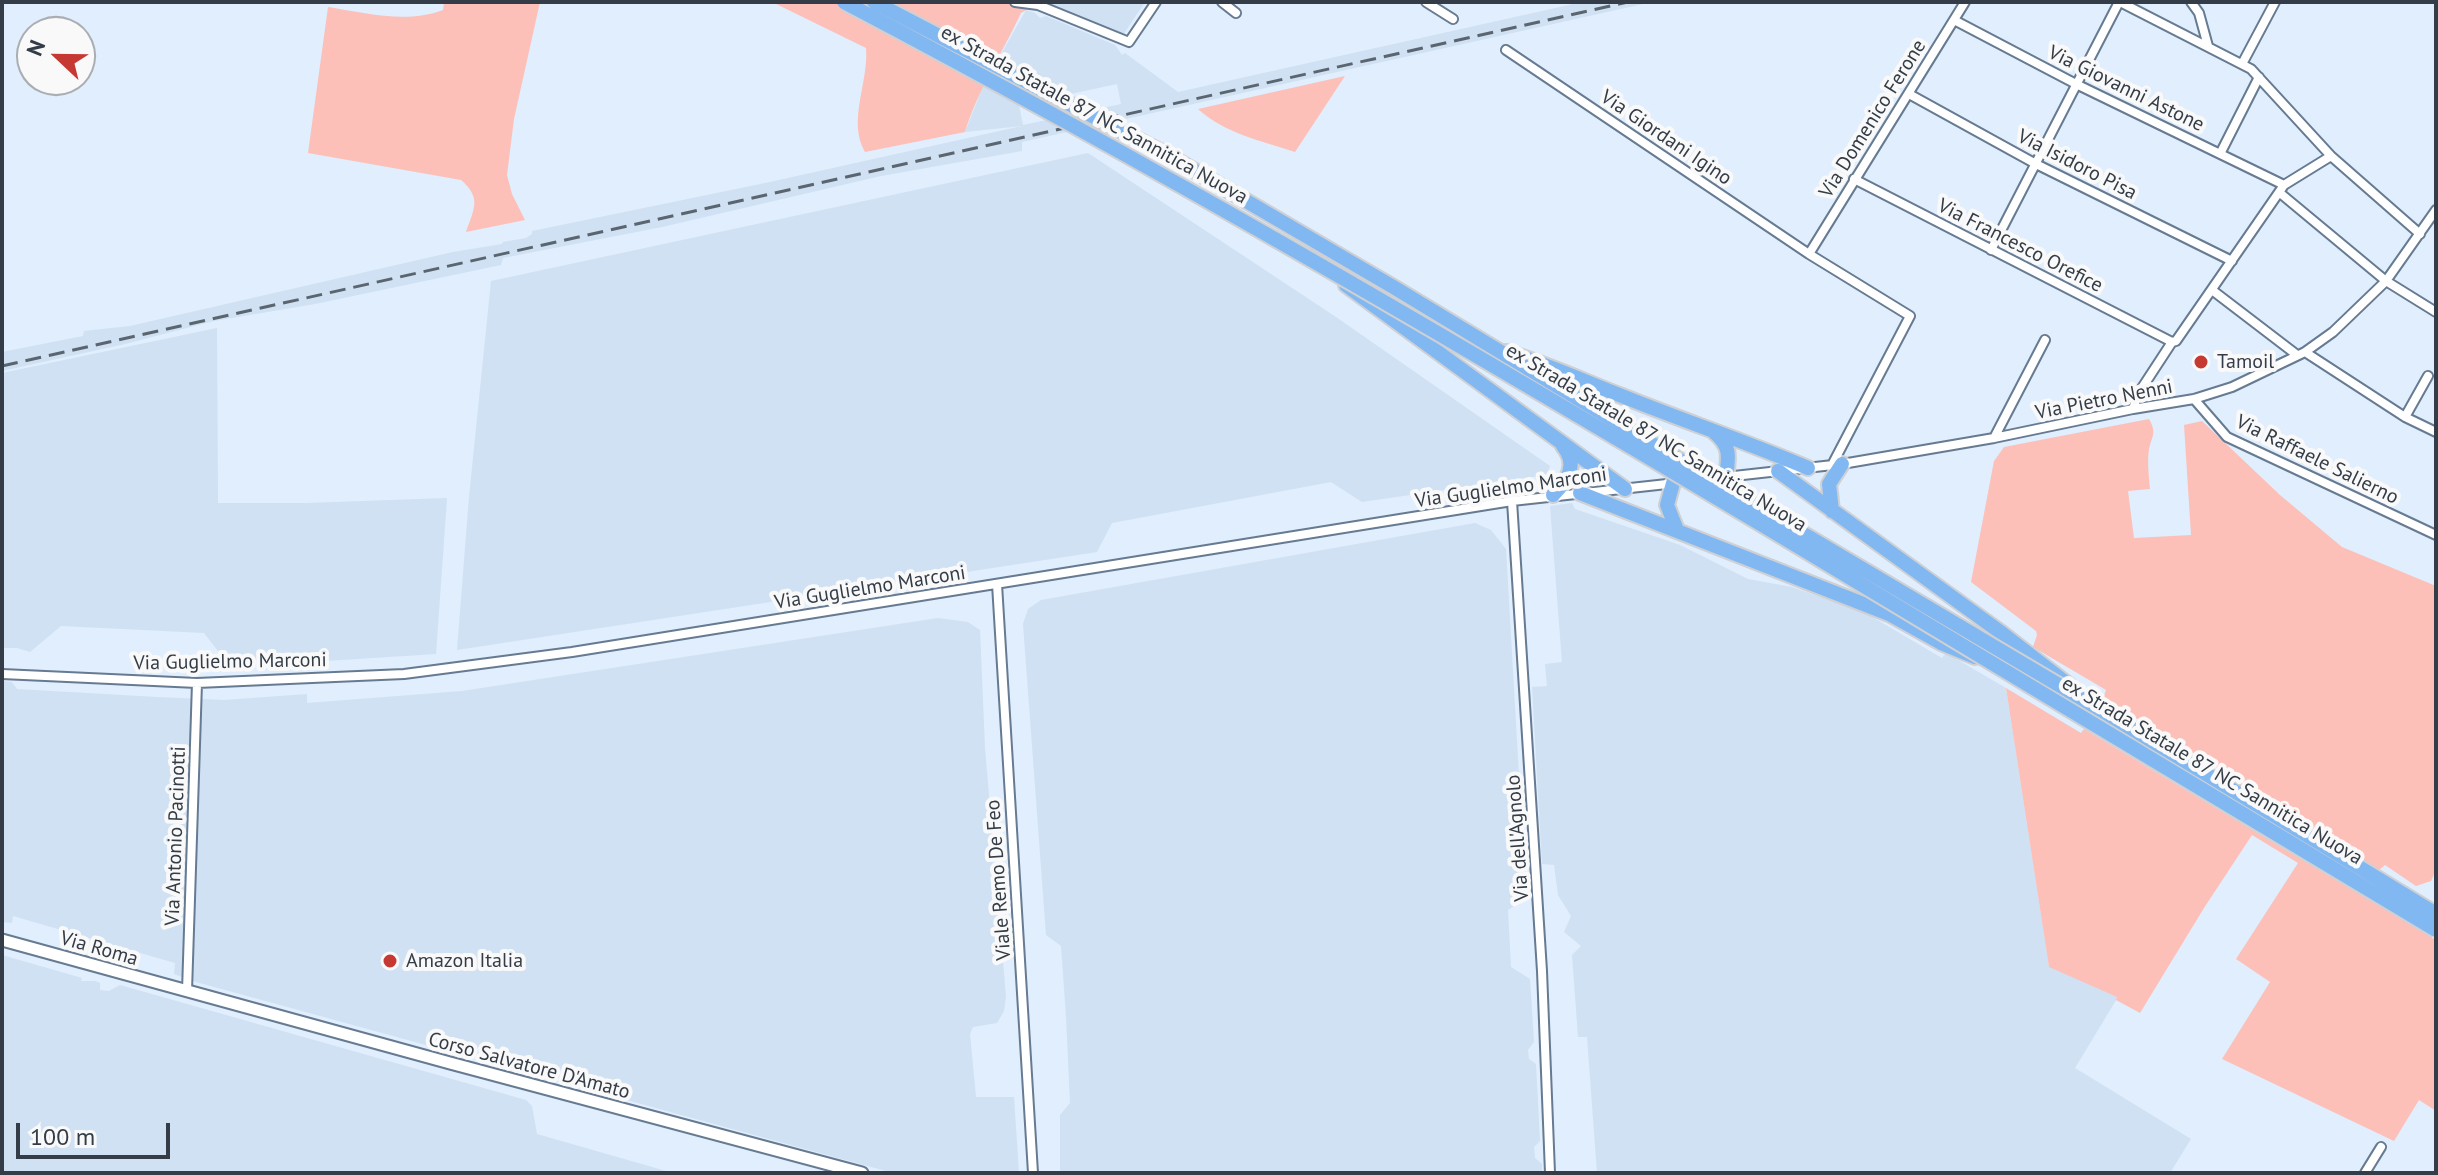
<!DOCTYPE html>
<html>
<head>
<meta charset="utf-8">
<style>
  body { margin:0 }
  #map { position:relative; width:2438px; height:1175px; overflow:hidden; background:#e0eefd; font-family:"PT Sans",sans-serif }
  canvas { display:block }
  .frame { position:absolute; inset:0; border:4px solid #343d47; pointer-events:none }
  .north { position:absolute; left:16px; top:16px; width:80px; height:80px; box-sizing:border-box; background:#f9f9f9; border:2px solid #aaaeb2; border-radius:50%; rotate:292deg; font-size:22px; font-weight:700; line-height:32px; text-align:center; color:#343d47 }
  .north::after { content:''; display:block; margin:auto; width:28px; height:36px; background:#c63832; clip-path:polygon(50% 0,100% 100%,50% 72%,0 100%) }
  .scale { position:absolute; left:16px; top:1123px; width:154px; height:36px; box-sizing:border-box; border:4px solid #343d47; border-top:0; padding-left:10px; font-size:24px; line-height:28px; white-space:nowrap; color:#343d47; -webkit-text-stroke:6px #f9f9f9; paint-order:stroke }
</style>
</head>
<body>
<div id="map">
<canvas width="2438" height="1175"></canvas>
<div class="frame"></div>
<div class="north">N</div>
<div class="scale">100 m</div>
</div>
<script>
const g = document.querySelector('canvas').getContext('2d');
g.lineJoin = 'round';
function fill(path, color) {
  g.fillStyle = color;
  g.fill(path, 'evenodd');
}
function stroke(path, color, width, dash) {
  g.strokeStyle = color;
  g.lineWidth = width;
  g.lineCap = dash ? 'butt' : 'round';
  g.setLineDash(dash || []);
  g.stroke(path);
}
function write(font, color, halo, rows, align = 'center') {
  g.font = font + ' "PT Sans",sans-serif';
  g.lineWidth = 8;
  g.setLineDash([]);
  g.textBaseline = 'middle';
  g.strokeStyle = halo;
  g.fillStyle = color;
  for (const [text, x, y, turn = 0] of rows) {
    g.save();
    g.translate(x, y);
    g.rotate((+turn || 0) * Math.PI / 180);
    g.textAlign = isNaN(turn) ? turn : align;
    if (halo) g.strokeText(text, 0, 0);
    g.fillText(text, 0, 0);
    g.restore();
  }
}
fill(new Path2D(`
  M1044,2H1145L1123,35Z
  M1575,2H1652L1022,142V151L881,176L662,227L503,258L501,265L315,304L214,321L125,344L2,371V352L83,336L84,331L130,326L453,252L502,244L503,242L526,238L532,234V231L770,182L1022,126L965,132L983,86L1026,10L1035,13L1040,18L1046,16L1115,45L1122,55L1125,53L1178,92L1569,5ZM1117,84L1121,104L1023,125L1019,105Z
  M1088,153L1336,317L1550,466L1547,475L1362,502L1331,482L1112,523L1097,552L457,650L469,497L491,281Z
  M217,328L218,503H306L447,498L436,654L310,662L225,660L204,633L61,626L30,652L17,648H2V373Z
  M1572,503L1575,509L1680,545L1748,579L1792,587L1824,598V594L1852,605L1942,658L1946,653L2006,688L2049,966L2118,997L2075,1068L2191,1139L2170,1173H1597L1587,1037H1578L1572,955L1581,946L1564,932L1571,916L1558,895L1554,865L1542,864L1532,687L1547,686L1545,664L1562,662L1550,506Z
  M1475,523L1491,530L1506,549L1526,898L1508,910L1511,967L1530,979L1534,1042L1528,1050L1529,1059L1536,1064L1540,1141L1534,1147L1535,1158L1542,1164V1173H1060V1115L1070,1103L1066,1016L1061,946L1046,935L1023,624L1028,609L1041,600Z
  M938,618L968,622L980,630L985,748L1006,997L1004,1011L997,1023L973,1027L970,1034L976,1097H1014L1019,1173H893L196,982L174,974L175,963L13,916L12,923L2,922V681L12,682L17,689L157,697L224,700L307,694V703L462,691Z
  M2,955L82,978L81,981H95L100,983V990L109,991L120,985L526,1100L532,1106L537,1134L673,1173H2Z`), '#d0e1f3');
fill(new Path2D(`
  M444,2H540L514,119L507,175L512,194L525,220L466,232C474,209 482,198 461,180L308,153L328,7C366,13 406,24 443,10Z
  M772,2H1028L1026,10L1021,13C1003,52 978,89 965,132L865,152C847,121 869,82 866,48Z
  M1345,76L1295,152C1262,141 1224,133 1198,109Z
  M2149,419C2157,433 2152,436 2149,449C2147,461 2149,477 2150,489L2128,491L2134,538L2191,535L2184,425L2202,421L2280,495L2342,547L2436,586V870L2431,881L2416,886L2385,865L2379,870L2232,783L2234,778L2103,698L2106,690L2033,647L2037,635L2036,631L1971,582L1994,461L2004,447Z
  M2006,688L2081,733L2084,729L2436,940V1111L2419,1100L2394,1141L2222,1059L2270,982L2236,959L2298,863L2252,835L2204,908L2140,1013L2116,1000L2117,997L2049,967Z`), '#fcc0b8');
const minor = new Path2D(`
  M1015,2L1038,5L1129,42L1156,2
  M1222,2L1236,13
  M1426,2L1453,19
  M2120,2L2251,69L2331,156L2420,234
  M2191,2L2199,13L2208,46
  M1954,20L2076,84L2284,185
  M1506,50L1809,254L1910,316L1832,465
  M2242,64L2275,2
  M1909,94L2036,164L2232,261
  M2220,154L2259,77
  M1854,179L2172,342
  M2280,193L2386,281L2436,312
  M1991,250L2119,2
  M1809,254L1965,2
  M2212,290L2297,355
  M2305,352L2405,417L2436,432
  M2194,399L2227,437L2436,535
  M2133,409L2138,394L2172,342L2176,341L2284,185L2331,156
  M2405,417L2428,376
  M1994,438L2045,340
  M1725,477L1842,464L1994,438L2133,409L2194,399L2232,387L2305,352L2333,332L2386,281L2436,210
  M1512,501L1542,971L1550,1173
  M997,584L1033,1173
  M2,674L197,683L404,674L572,652L1512,501L1676,483
  M187,991L197,683
  M2365,1173L2381,1147`);
const tertiary = new Path2D(`
  M2,940L450,1063L862,1173`);
const trunk = new Path2D(`
  M1346,285L1625,489
  M1506,352C1547,364 1583,381 1622,396C1684,421 1747,442 1808,468
  M1714,432C1731,446 1729,456 1726,477
  M1778,471L2003,634L2070,686
  M1673,483L1667,505L1677,530
  M1580,493L1889,614L1941,643L1975,657
  M1553,495C1567,481 1579,465 1563,446
  M1832,511L1829,484L1842,464`);
stroke(minor, '#667a91', 12);
stroke(tertiary, '#667a91', 15);
stroke(trunk, '#ced0d3', 18);
stroke(minor, '#fff', 8);
stroke(tertiary, '#fff', 11);
stroke(trunk, '#82b8f2', 14);
stroke(new Path2D(`
  M2,366L1628,2`), '#5a6570', 3, [16, 8]);
const trunkBridge = new Path2D(`
  M844,2C1158,167 1464,347 1769,529C1992,662 2214,796 2436,930
  M874,2L1171,157L1395,288L1709,478L2096,707L2436,914`);
stroke(trunkBridge, '#ced0d3', 18, []);
stroke(trunkBridge, '#82b8f2', 14);
for (const [x, y, r, color] of [
  [2201,362,8,"#c63832"],
  [390,961,8,"#c63832"]
]) {
  const dot = new Path2D();
  dot.arc(x, y, r, 0, 2 * Math.PI);
  g.fillStyle = color;
  g.fill(dot);
  stroke(dot, '#f9f9f9', 3);
}
write('20px', '#343d47', '#f9f9f9', [
  ["Via Giovanni Astone",2126,89,26],
  ["ex Strada Statale 87 NC Sannitica Nuova",1094,115,29],
  ["Via Domenico Ferone",1873,119,-58],
  ["Via Giordani Igino",1666,138,34],
  ["Via Isidoro Pisa",2077,165,27],
  ["Via Francesco Orefice",2020,246,27],
  ["Via Pietro Nenni",2104,400,-11],
  ["ex Strada Statale 87 NC Sannitica Nuova",1656,438,31],
  ["Via Raffaele Salierno",2317,460,26],
  ["Via Guglielmo Marconi",1511,488,-8],
  ["Via Guglielmo Marconi",870,588,-9],
  ["Via Guglielmo Marconi",230,662,-1],
  ["ex Strada Statale 87 NC Sannitica Nuova",2212,771,31],
  ["Via Antonio Pacinotti",176,836,-88],
  ["Via dell'Agnolo",1518,838,-94],
  ["Viale Remo De Feo",999,880,-94],
  ["Via Roma",99,949,16],
  ["Corso Salvatore D'Amato",529,1066,15]
]);
write('20px', '#343d47', '#f9f9f9', [
  ["Tamoil",2217,362],
  ["Amazon Italia",406,961]
], 'left');
</script>
</body>
</html>
